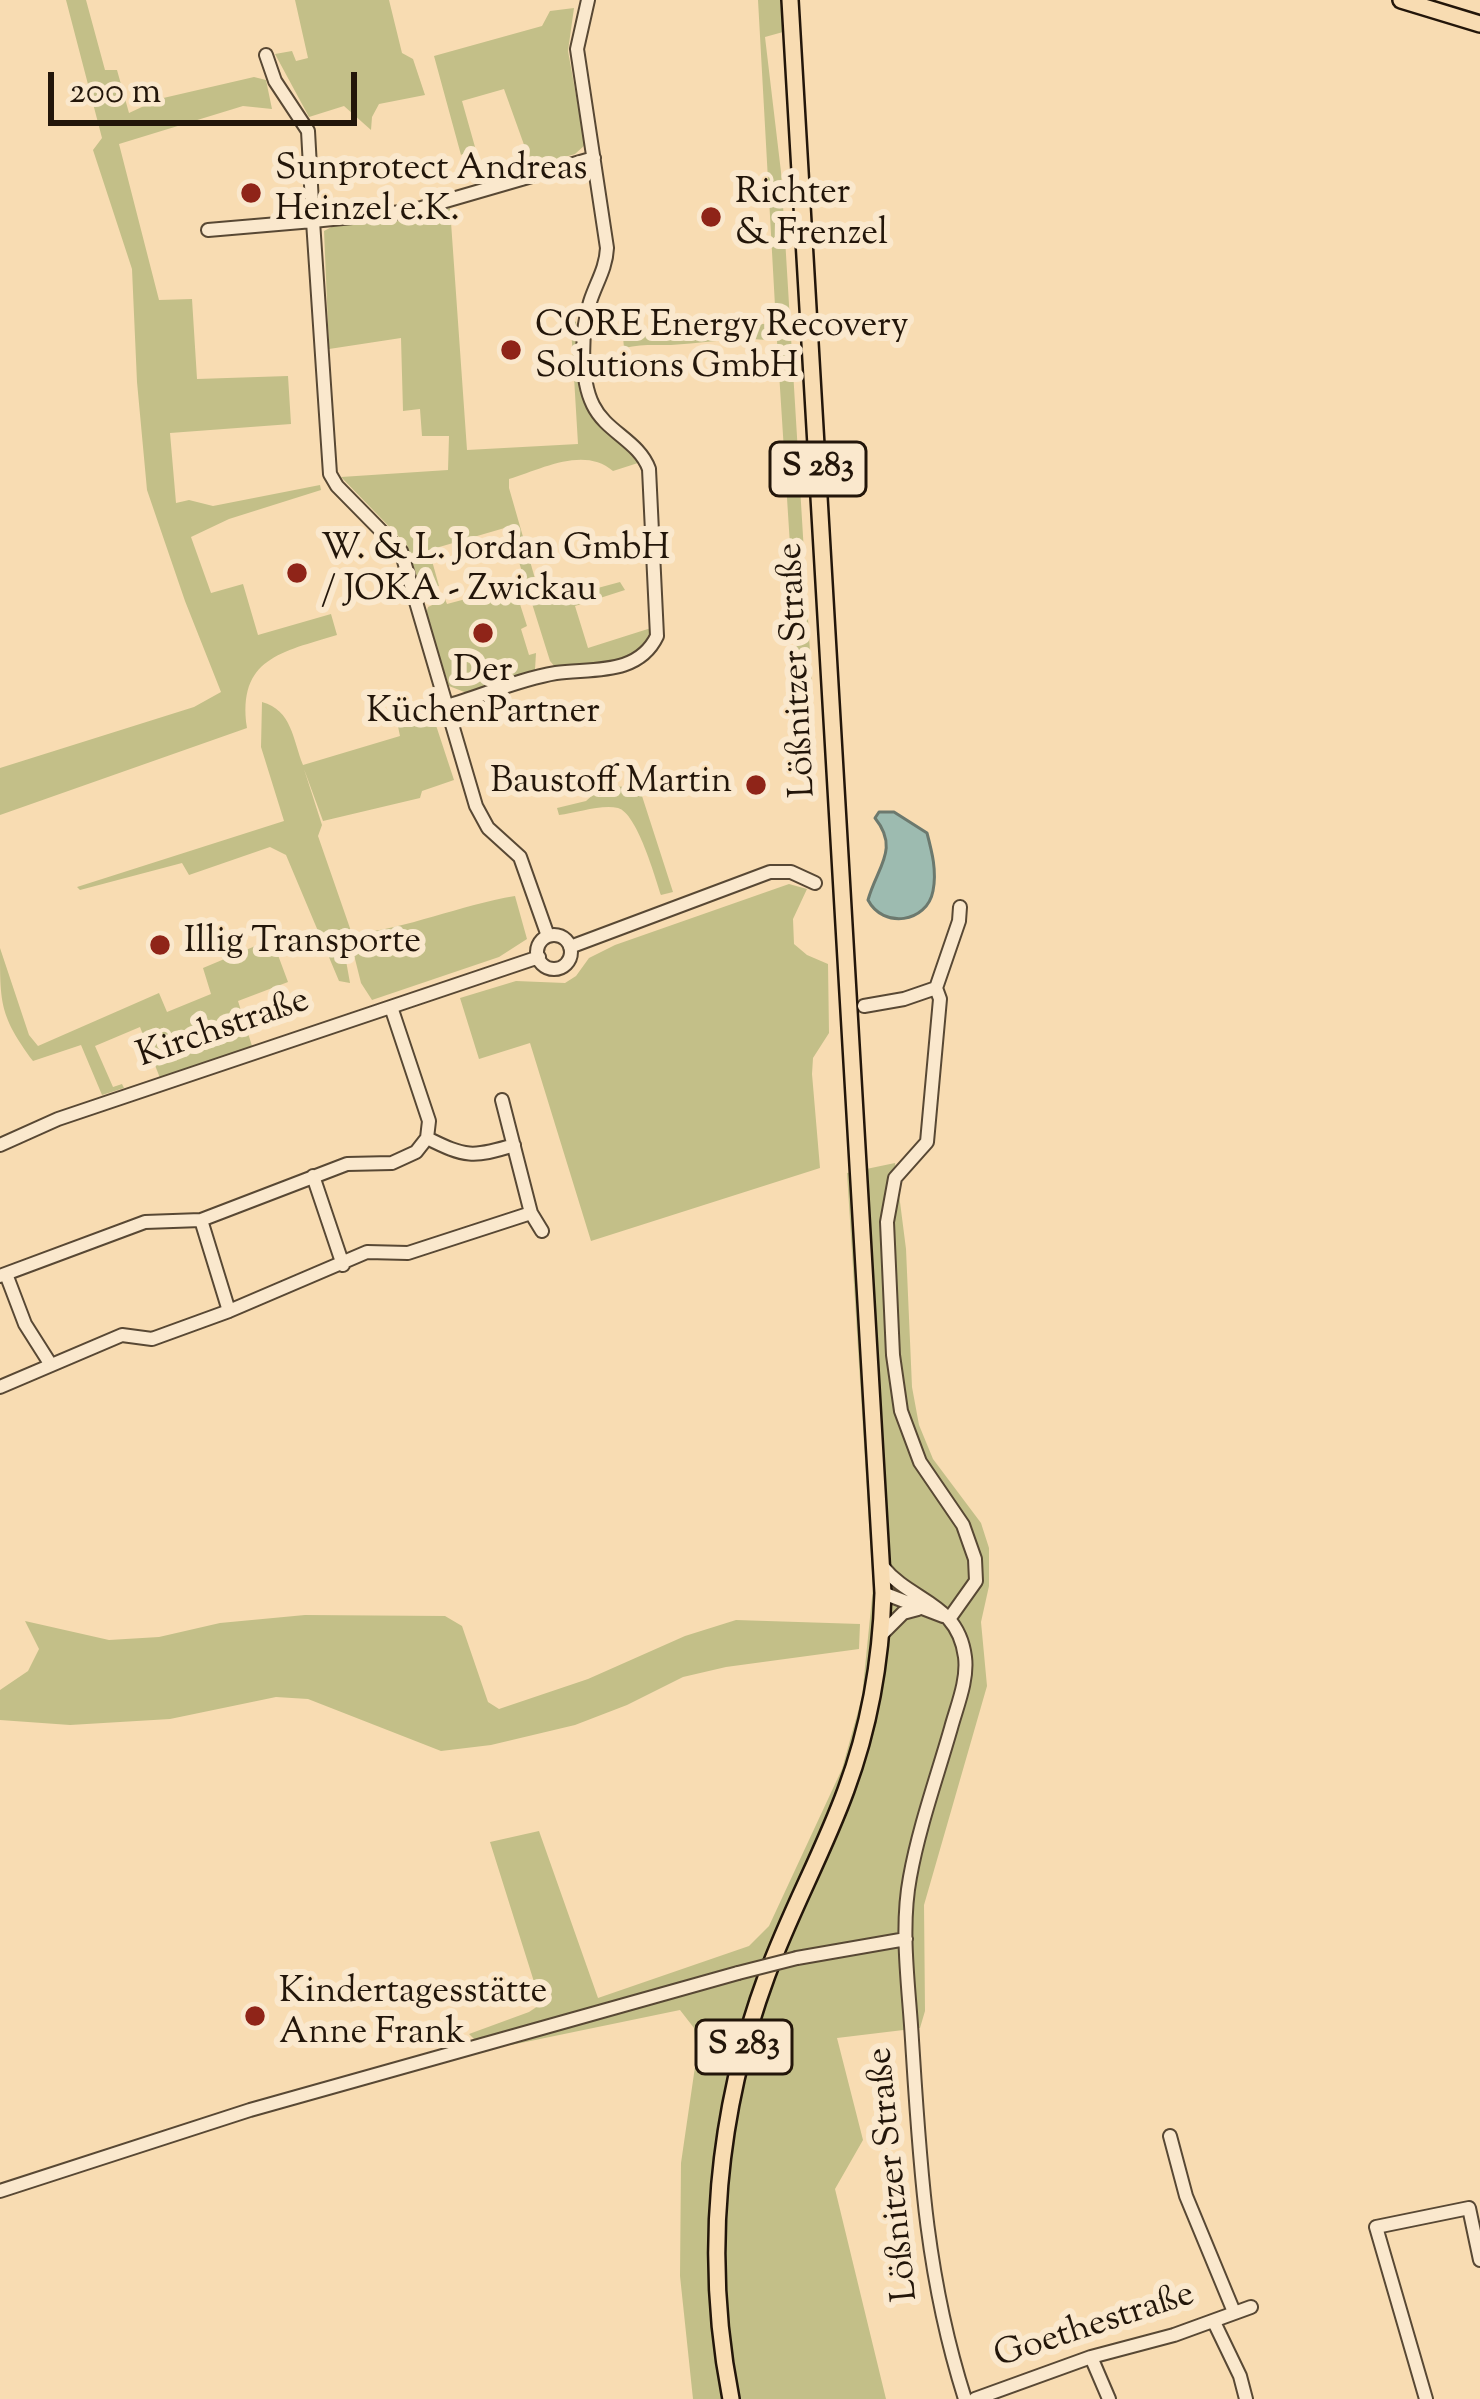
<!DOCTYPE html>
<html>
<head>
<meta charset="utf-8">
<style>
  body { margin:0 }
  #map { position:relative; width:1480px; height:2399px; overflow:hidden; background:#f8dcb2; font-family:"Sorts Mill Goudy",serif }
  canvas { display:block }
  .scale { position:absolute; left:48px; top:72px; width:309px; height:54px; box-sizing:border-box; border:6px solid #23160a; border-top:0; padding-left:15px; font-size:36px; line-height:42px; white-space:nowrap; color:#23160a; -webkit-text-stroke:9px #fae8cd; paint-order:stroke }
</style>
</head>
<body>
<div id="map">
<canvas width="1480" height="2399"></canvas>
<div class="scale">200 m</div>
</div>
<script>
const g = document.querySelector('canvas').getContext('2d');
g.lineJoin = 'round';
function fill(path, color) {
  g.fillStyle = color;
  g.fill(path, 'evenodd');
}
function stroke(path, color, width, dash) {
  g.strokeStyle = color;
  g.lineWidth = width;
  g.lineCap = dash ? 'butt' : 'round';
  g.setLineDash(dash || []);
  g.stroke(path);
}
function write(font, color, halo, rows, align = 'center') {
  g.font = font + ' "Sorts Mill Goudy",serif';
  g.lineWidth = 12;
  g.setLineDash([]);
  g.textBaseline = 'middle';
  g.strokeStyle = halo;
  g.fillStyle = color;
  for (const [text, x, y, turn = 0] of rows) {
    g.save();
    g.translate(x, y);
    g.rotate((+turn || 0) * Math.PI / 180);
    g.textAlign = isNaN(turn) ? turn : align;
    if (halo) g.strokeText(text, 0, 0);
    g.fillText(text, 0, 0);
    g.restore();
  }
}
fill(new Path2D(`
  M66,0H86L105,70H117L129,113L159,99L254,77L266,80L272,109L243,106L119,144L159,300L192,299L197,379L288,376L291,424L170,433L176,503L189,500L213,506L320,485L321,490L229,519L191,537L211,593L243,584L258,635L331,614L337,635C282,652 237,658 247,728L0,815V768L194,707L221,692L185,601L147,490L137,382L132,269L93,150L102,138Z
  M295,0H389L402,53L413,59L425,95L379,104L372,117L371,130L344,106L309,117L275,54L292,51L296,61L308,58Z
  M758,0H780L783,32L765,37L781,172L814,718H801L777,341C741,336 706,343 671,345C654,345 641,344 624,348L623,337L749,330L759,324H776Z
  M574,8L568,51L585,145L575,154L532,167L504,89L462,101L475,147L461,155L434,56L542,26L550,11Z
  M450,208L467,450L578,444L571,327L576,321L584,404L638,463L613,471C584,446 542,469 509,479V488L542,603L620,582L625,590L575,606L588,648L651,628C641,666 589,666 556,668L550,661L508,527L429,550L439,586L421,590L407,545L341,477L448,470L449,436H422L420,409L403,411L401,338L329,349L324,231L339,223L410,220Z
  M507,588L513,600L518,598L527,626L521,629L529,655L536,653L535,670L467,693L449,686L426,614L428,607L445,599L447,604Z
  M262,702C292,710 293,740 303,765L400,736L395,712L429,704L454,780L422,791L420,798L323,821L304,769L322,825L318,836L352,934C407,929 460,905 515,896L527,939L499,957L372,1000L361,983L353,951L345,955L350,983L339,981L286,855L270,847L189,875L182,863L80,890L77,887L284,821L261,747Z
  M603,786L631,787L642,796L673,892L661,895C655,877 637,813 618,808C602,804 576,813 559,815L557,808L586,801Z
  M789,884L807,889L793,919L794,944L807,955L828,964L829,1033L813,1058L812,1074L820,1168L591,1241L530,1043L479,1059L460,998L516,981L565,983L576,976L589,958L615,945Z
  M272,939L288,982L238,1001L252,1046L160,1078L140,1027L95,1046L113,1087L122,1084L124,1088L102,1095L81,1045L33,1061C0,1016 0,1004 0,948L29,1035L38,1046L159,993L167,1012L211,994L203,968Z
  M895,1163L906,1249L912,1387L919,1425L933,1459L981,1523L989,1548V1586L981,1622L987,1686L924,1905L925,2011L920,2028L837,2038L863,2140L835,2189L886,2399H693L680,2276L681,2163L696,2060L694,2028L680,2010L511,2045L508,2034L477,2042L469,2034L529,2012L541,2004L490,1842L539,1831L598,1998L749,1946L769,1926L842,1769L862,1697L873,1588L847,1173Z
  M305,1615L445,1616L462,1626L488,1702L499,1709L588,1679L685,1636L736,1620L860,1624L859,1649L726,1667L683,1677L627,1705L575,1725L491,1745L441,1751L308,1699L276,1697L170,1719L70,1725L0,1720V1690L28,1671L39,1649L25,1621L109,1640L159,1637L220,1623Z`), '#c3bf88');
const water = new Path2D(`
  M879,812H894L927,833C932,852 937,871 933,891C927,923 883,929 868,900C877,867 900,849 875,818Z`);
fill(water, '#9dbbb0');
stroke(water, '#6c796e', 3);
const minor = new Path2D(`
  M208,230L313,221L308,131L275,81L266,55
  M447,706C482,696 519,679 556,673C591,668 638,676 657,636L649,469C639,441 606,432 593,405C580,379 581,330 590,302C596,283 606,269 607,248L577,49L588,0
  M537 952a17 17 0 1 1 34 0a17 17 0 1 1-34 0Z
  M548,936L520,857L488,828L476,806L401,551L337,486L330,474L313,221L411,211L594,158
  M570,947L770,872H791L815,883
  M936,988L940,999L927,1142L895,1178L887,1222L893,1355L901,1411L920,1462L963,1525L975,1559L976,1581L949,1619
  M936,988L959,921L960,907
  M864,1006L904,999L936,988
  M502,1100L531,1213L542,1231
  M427,1138C465,1157 473,1158 514,1145
  M0,1145L58,1119L539,957
  M313,1176L343,1265
  M201,1220L229,1311
  M6,1274L25,1324L51,1365
  M0,1276L145,1222L201,1220L347,1164L392,1163L416,1152L427,1138L429,1121L391,1007
  M0,1387L122,1335L152,1339L229,1311L367,1252L408,1253L531,1213
  M883,1567C911,1602 958,1602 965,1657C968,1680 957,1706 951,1728C937,1777 919,1827 910,1877C900,1930 909,1987 912,2040C920,2167 926,2277 965,2399
  M883,1593L943,1616
  M881,1635L903,1613L918,1609
  M797,1958L906,1939
  M1170,2136L1186,2196L1234,2312
  M0,2191L250,2110L738,1973
  M1214,2322L1240,2376L1246,2399
  M1091,2357L1109,2399
  M975,2399L1091,2357L1174,2335L1251,2307
  M1426,2399L1376,2227L1469,2208L1480,2260`);
const major = new Path2D(`
  M1401,0L1480,24
  M731,2399C703,2258 717,2110 767,1975C790,1912 823,1853 846,1790C869,1728 881,1659 883,1593L790,0`);
stroke(minor, '#584834', 16);
stroke(major, '#23160a', 20);
stroke(minor, '#fae8cd', 12);
stroke(major, '#f8dcb2', 15);
const minorBridge = new Path2D(`
  M738,1973L797,1958`);
stroke(minorBridge, '#584834', 16, []);
stroke(minorBridge, '#fae8cd', 12);
for (const [x, y, r, color] of [
  [251,193,12,"#8f2418"],
  [711,217,12,"#8f2418"],
  [511,350,12,"#8f2418"],
  [297,573,12,"#8f2418"],
  [483,633,12,"#8f2418"],
  [756,785,12,"#8f2418"],
  [160,945,12,"#8f2418"],
  [255,2016,12,"#8f2418"]
]) {
  const dot = new Path2D();
  dot.arc(x, y, r, 0, 2 * Math.PI);
  g.fillStyle = color;
  g.fill(dot);
  stroke(dot, '#fae8cd', 4.5);
}
for (const [x, y, w] of [
  [818,469,96],
  [744,2047,96]
]) {
  const box = new Path2D();
  box.roundRect(x - w / 2, y - 27, w, 54, 9);
  g.fillStyle = '#fae8cd';
  g.fill(box);
  stroke(box, '#23160a', 3);
}
write('bold 33px', '#23160a', null, [
  ["S 283",818,469],
  ["S 283",744,2047]
]);
write('36px', '#23160a', '#fae8cd', [
  ["Sunprotect Andreas",275,172],
  ["Heinzel e.K.",275,213],
  ["Richter",735,196],
  ["& Frenzel",735,237],
  ["CORE Energy Recovery",535,329],
  ["Solutions GmbH",535,370],
  ["W. & L. Jordan GmbH",321,552],
  ["/ JOKA - Zwickau",321,593],
  ["Der",483,674,"center"],
  ["KüchenPartner",483,715,"center"],
  ["Baustoff Martin",732,785,"right"],
  ["Illig Transporte",184,945],
  ["Kindertagesstätte",279,1995],
  ["Anne Frank",279,2036]
], 'left');
write('36px', '#23160a', '#fae8cd', [
  ["Lößnitzer Straße",800,670,-93],
  ["Kirchstraße",224,1031,-19],
  ["Lößnitzer Straße",896,2174,-96],
  ["Goethestraße",1095,2328,-18]
]);
</script>
</body>
</html>
